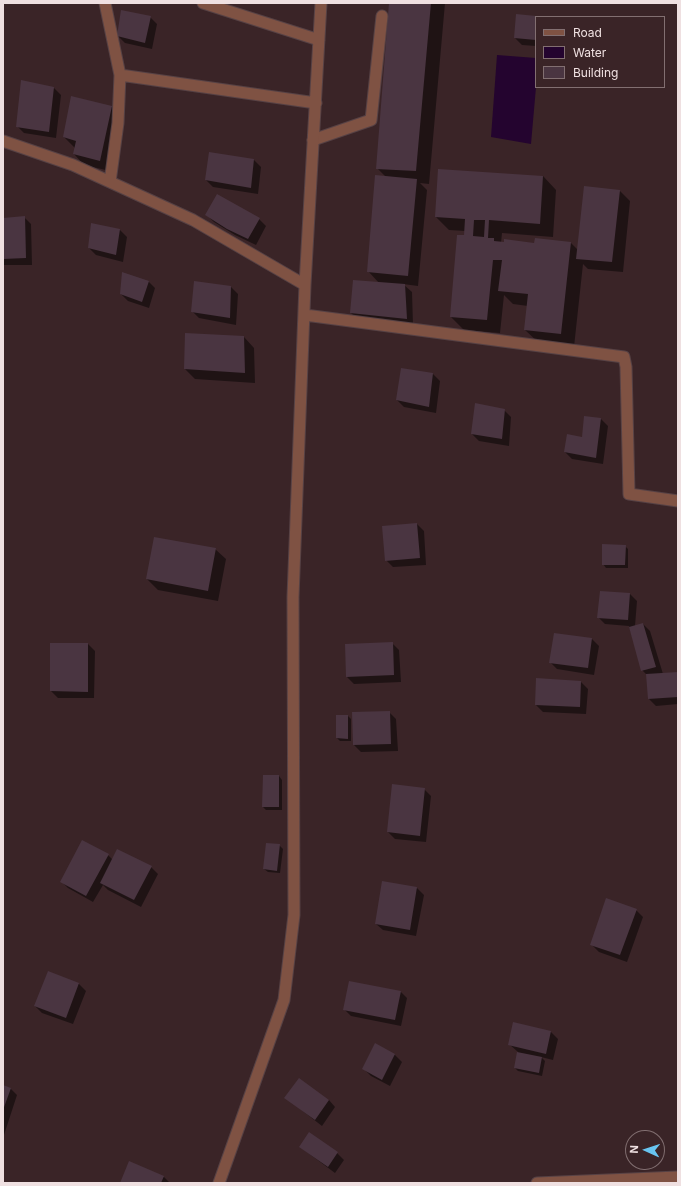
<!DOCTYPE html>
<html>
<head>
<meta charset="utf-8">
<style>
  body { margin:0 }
  #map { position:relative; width:681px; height:1186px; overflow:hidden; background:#3a2427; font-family:Inter,sans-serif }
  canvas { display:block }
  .frame { position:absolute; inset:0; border:4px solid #efe0e1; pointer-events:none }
  .legend { position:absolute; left:535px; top:16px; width:130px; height:72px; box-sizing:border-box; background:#3a2427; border:1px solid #826f71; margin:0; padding:5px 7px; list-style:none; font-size:12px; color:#efe0e1 }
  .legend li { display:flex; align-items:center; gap:8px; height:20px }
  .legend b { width:20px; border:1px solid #826f71 }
  .north { position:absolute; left:625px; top:1130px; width:40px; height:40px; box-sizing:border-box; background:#3a2427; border:1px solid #826f71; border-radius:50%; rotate:273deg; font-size:11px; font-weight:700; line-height:16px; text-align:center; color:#efe0e1 }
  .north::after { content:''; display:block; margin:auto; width:14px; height:18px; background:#68c4f0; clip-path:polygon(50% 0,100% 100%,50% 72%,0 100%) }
</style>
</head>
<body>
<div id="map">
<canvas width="681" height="1186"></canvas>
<div class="frame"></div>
<ul class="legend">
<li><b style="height:5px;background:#7f5243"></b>Road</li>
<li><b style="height:11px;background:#24042f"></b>Water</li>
<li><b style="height:11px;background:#4a3541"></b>Building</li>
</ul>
<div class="north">N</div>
</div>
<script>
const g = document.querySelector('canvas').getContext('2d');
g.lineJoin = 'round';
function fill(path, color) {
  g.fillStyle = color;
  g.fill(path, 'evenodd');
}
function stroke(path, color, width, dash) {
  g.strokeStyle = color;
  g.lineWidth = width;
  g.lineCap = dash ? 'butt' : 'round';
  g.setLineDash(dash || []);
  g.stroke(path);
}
fill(new Path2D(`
  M497,55L536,58V87L531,144L491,137Z`), '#24042f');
fill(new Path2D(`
  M390,3H445L429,184L420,183L427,190L418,286L403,284L412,292L413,325L358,320L351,313L379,283L368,271L386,177L377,168Z
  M517,15L537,17L536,46L522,45L515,38Z
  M150,17L157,24L152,49L125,43L118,36Z
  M54,88L61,95L56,138L24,133L17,126Z
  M72,97L112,107L122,117L110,171L84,165L74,154L75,148L64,137Z
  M210,153L254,160L261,167L258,194L213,187L206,180Z
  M543,176L556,190L553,237L502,233L501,243L535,244L536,239L571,243L578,250L620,191L630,201L623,272L588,269L583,264L574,347L539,343L525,330L528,306L513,304L504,295L500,333L464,330L451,317L465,231L449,230L436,217Z
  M207,215L259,219L266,226L256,245L235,235L214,222Z
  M24,217L31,224L32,265H3V219Z
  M120,230L127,237L123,262L96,255L89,248Z
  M148,281L155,288L149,308L128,301L121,294Z
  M195,282L231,287L238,294L236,325L199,318L192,311Z
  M244,337L254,348L255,383L195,379L185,369Z
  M433,374L440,381L436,413L404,407L397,400Z
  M504,410L511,417L509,446L479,441L472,434Z
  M601,419L608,426L603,464L572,459L565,452L583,438Z
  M417,524L424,531L426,565L393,567L386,560Z
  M625,546L628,549V568H606L603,564Z
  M215,549L226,559L218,601L158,590L147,579Z
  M630,594L637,601L635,626L643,624L650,631L663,674L678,673V704L656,706L649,699L647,675L642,670L629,626L605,624L598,617Z
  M592,639L599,646L594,675L557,669L550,662Z
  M392,643L399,650L401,682L354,684L347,677Z
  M51,644H88L95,651L94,698H58L51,691Z
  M581,682L588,689L586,714L543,712L536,705Z
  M389,712L396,719L398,751L361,752L354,745Z
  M348,716L351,719V741H340L337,738Z
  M279,776L282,780V810H266L263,807Z
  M424,789L431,796L426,842L395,839L388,832Z
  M279,845L283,849L280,873L268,872L264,869Z
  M108,855L113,860L151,867L158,874L141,907L108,890L103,885L93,902L68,888L61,881Z
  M417,888L424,895L416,936L383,930L376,924Z
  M636,910L643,917L627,962L599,952L592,945Z
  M48,972L79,984L86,991L73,1024L42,1013L35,1006Z
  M400,991L407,998L401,1026L351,1016L344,1009Z
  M514,1023L551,1032L558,1039L553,1060L541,1057L545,1061L542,1076L518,1071L515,1068L518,1052L509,1044Z
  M376,1045L395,1055L402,1062L390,1086L371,1076L364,1069Z
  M3,1086L10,1088L17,1095L3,1138Z
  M286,1098L329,1100L335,1107L322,1126Z
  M300,1147L337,1153L344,1160L335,1173Z
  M164,1177L170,1183H121Z`), '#0007');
fill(new Path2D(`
  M389,3H431L416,171L376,169Z
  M121,10L151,16L145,43L117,36Z
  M516,14L536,16V40L514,38Z
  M21,80L54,87L49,132L16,127Z
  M71,96L112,106L100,161L73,154L76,141L63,137Z
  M209,152L254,159L251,188L205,180Z
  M438,169L543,176L540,224L489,220L488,238H494V241L504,242V239L534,243L535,238L571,242L561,334L524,330L528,294L498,291L502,260H493L487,320L450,317L457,235H464L465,219L435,217ZM474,220H485L484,237L473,236Z
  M375,175L417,179L408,276L367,272Z
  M584,186L620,190L612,262L576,259Z
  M217,194L260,218L248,239L227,229L205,215Z
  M25,216L26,258L3,259V218Z
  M91,223L120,229L116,255L88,248Z
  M122,272L149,281L142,302L120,294Z
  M353,280L405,284L407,319L350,313Z
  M194,281L231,286L230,318L191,312Z
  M185,333L244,336L245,373L184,369Z
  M401,368L433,373L429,407L396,400Z
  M475,403L505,409L502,439L471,434Z
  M584,416L601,418L596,458L564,452L567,434L582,437Z
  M417,523L420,558L385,561L382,526Z
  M154,537L216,548L208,591L146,579Z
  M602,544L626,545L625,565H602Z
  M600,591L630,593L628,620L597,618Z
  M643,623L656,667L641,671L629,627Z
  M554,633L592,638L588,668L549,663Z
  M393,642L394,675L346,677L345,644Z
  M50,643H88V692L50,691Z
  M678,672V697L648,699L646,674Z
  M536,678L581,681L580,707L535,705Z
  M390,711L391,744L353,745L352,712Z
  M336,715H348V739L336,738Z
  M263,775H279V807H262Z
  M392,784L425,788L420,836L387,832Z
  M82,840L109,854L86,896L60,882Z
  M266,843L280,844L277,871L263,869Z
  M117,849L152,866L134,900L100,883Z
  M382,881L417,887L410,930L375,924Z
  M606,898L637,909L620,955L590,945Z
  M48,971L79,983L66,1018L34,1006Z
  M349,981L401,991L395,1020L343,1010Z
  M513,1022L551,1031L546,1054L508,1045Z
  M375,1043L395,1054L382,1080L362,1069Z
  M517,1052L542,1057L539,1073L514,1068Z
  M299,1078L329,1100L315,1120L284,1098Z
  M3,1085L11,1088L3,1110Z
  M309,1132L338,1152L328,1167L299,1147Z
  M129,1161L164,1176L161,1183H120Z`), '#4a3541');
const service = new Path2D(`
  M313,140L371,120L382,16`);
const minor = new Path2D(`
  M105,3L120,75L118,123L110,182
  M203,3L319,40
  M120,75L316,103
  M3,141L73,165L193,220L305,285
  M305,315L624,357L626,367L629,494L678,501
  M219,1183L284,1000L294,915L293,597L305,285L321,3
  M537,1183L678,1177`);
stroke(service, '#574245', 13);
stroke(minor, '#574245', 13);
stroke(service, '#7f5243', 11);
stroke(minor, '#7f5243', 11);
</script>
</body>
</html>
